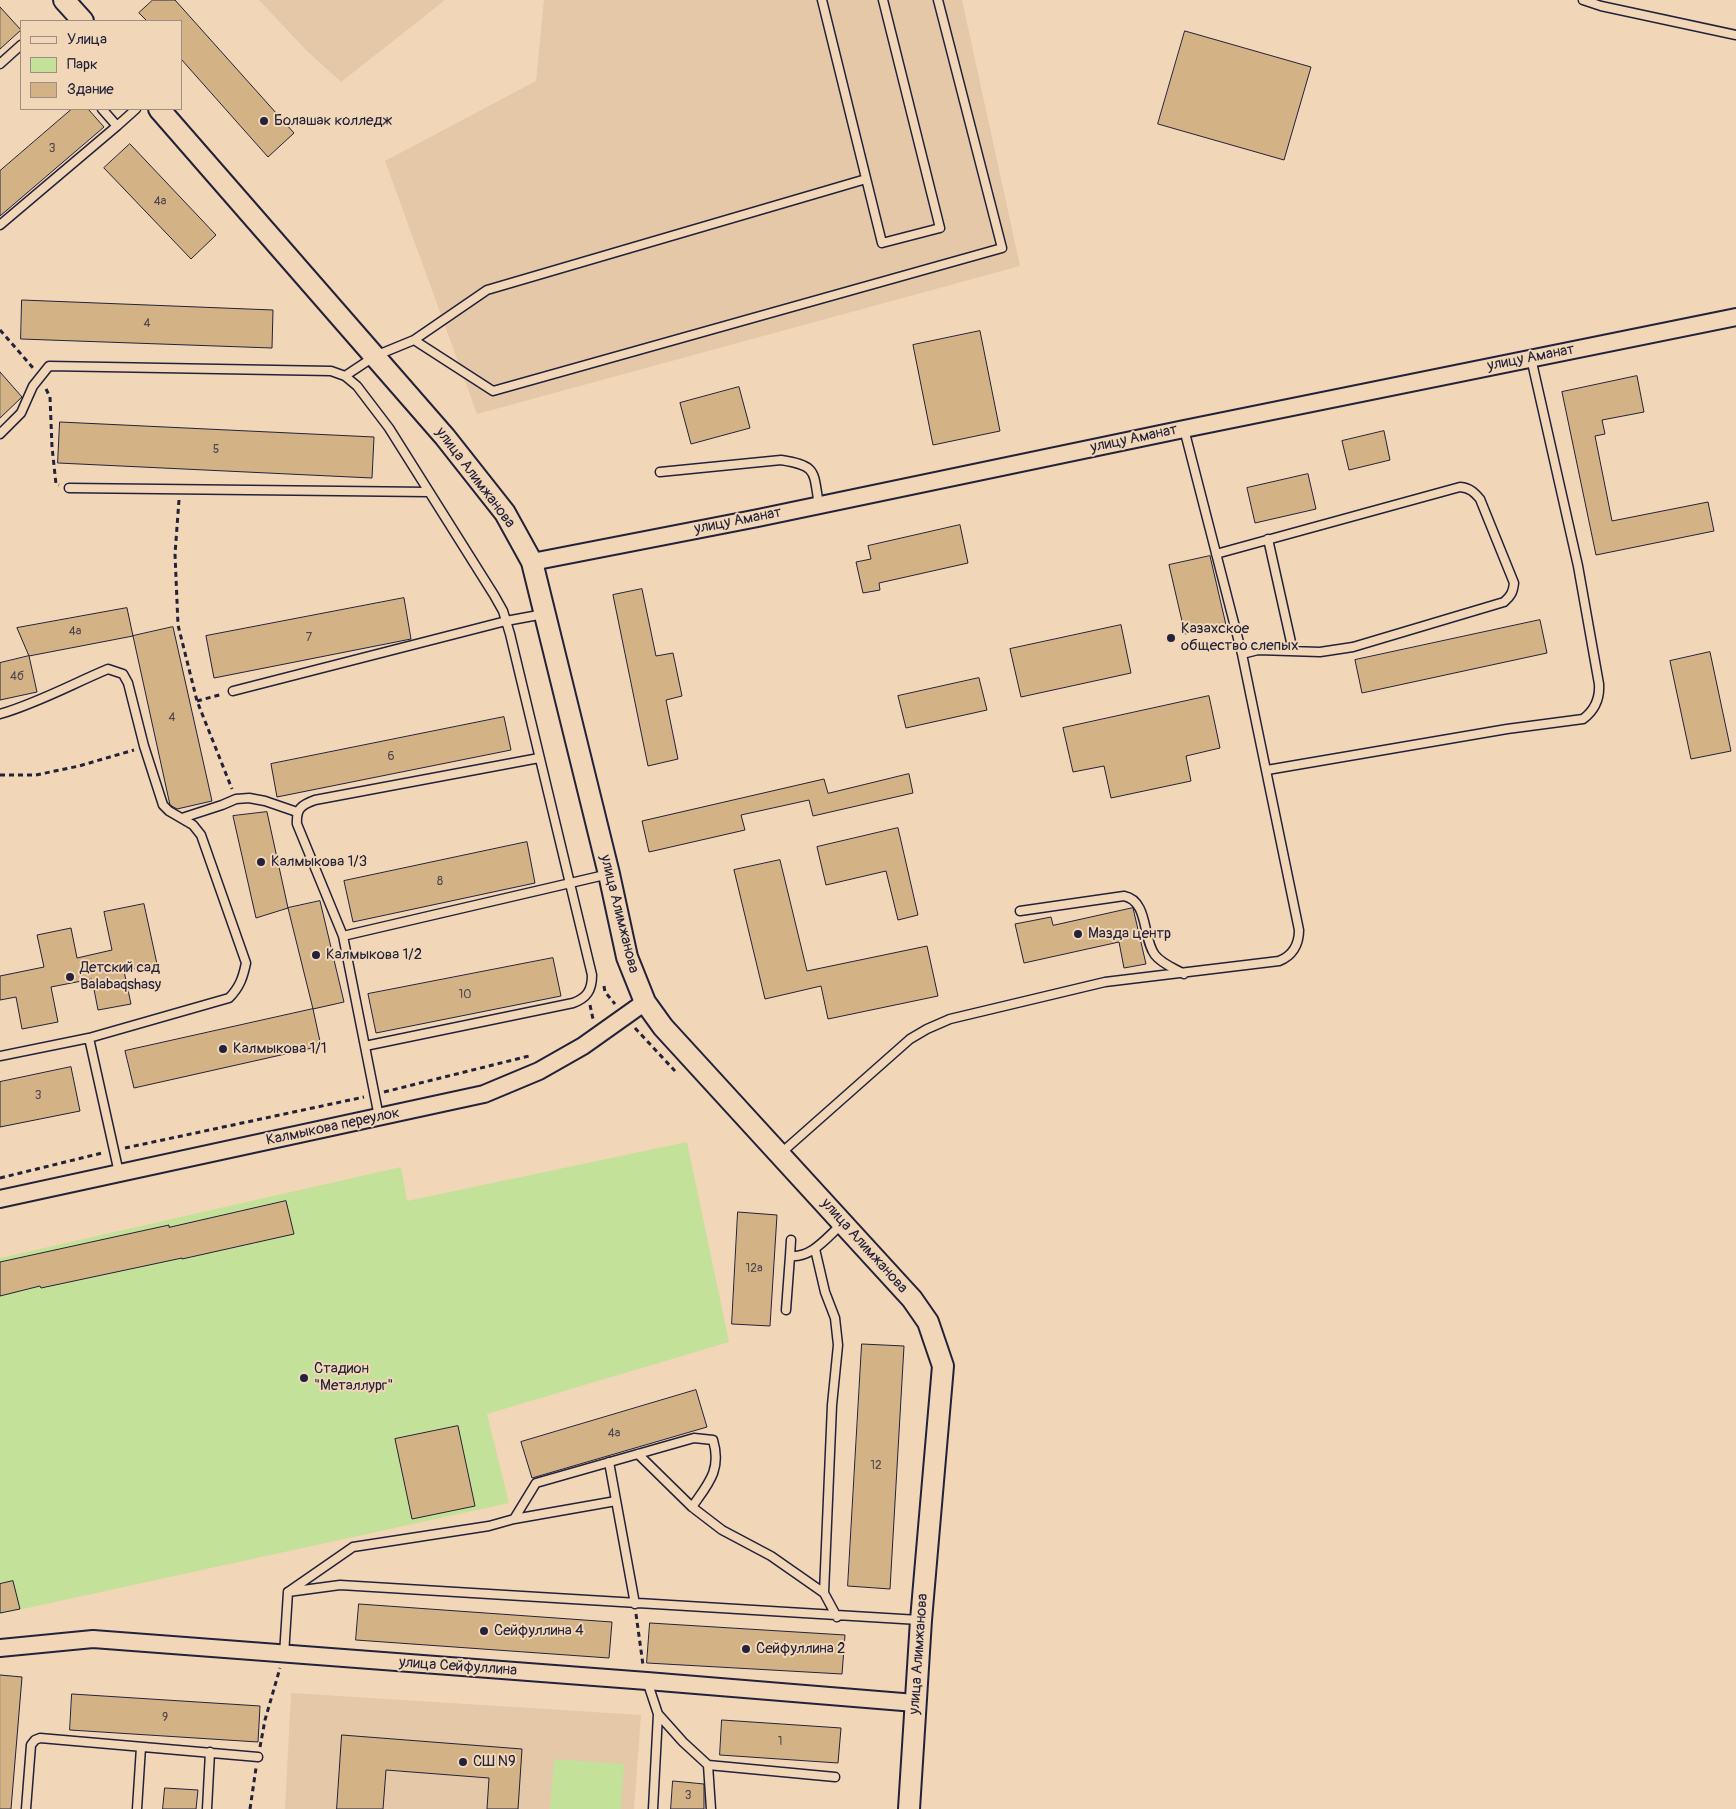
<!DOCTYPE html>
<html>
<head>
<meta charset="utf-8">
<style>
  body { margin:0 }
  #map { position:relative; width:1736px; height:1809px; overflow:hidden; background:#f1d6b8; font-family:Pangolin,sans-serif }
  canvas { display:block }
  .legend { position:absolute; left:20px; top:20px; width:162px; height:90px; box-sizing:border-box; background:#f1d6b8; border:1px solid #9e8e86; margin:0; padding:6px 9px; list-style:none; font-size:15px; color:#22223b }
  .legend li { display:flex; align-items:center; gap:10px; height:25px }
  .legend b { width:25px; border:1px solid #9e8e86 }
</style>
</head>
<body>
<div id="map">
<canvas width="1736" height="1809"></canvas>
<ul class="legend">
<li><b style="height:6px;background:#f1d6b8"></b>Улица</li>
<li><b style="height:14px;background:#c4e199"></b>Парк</li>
<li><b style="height:14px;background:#d3b286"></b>Здание</li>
</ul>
</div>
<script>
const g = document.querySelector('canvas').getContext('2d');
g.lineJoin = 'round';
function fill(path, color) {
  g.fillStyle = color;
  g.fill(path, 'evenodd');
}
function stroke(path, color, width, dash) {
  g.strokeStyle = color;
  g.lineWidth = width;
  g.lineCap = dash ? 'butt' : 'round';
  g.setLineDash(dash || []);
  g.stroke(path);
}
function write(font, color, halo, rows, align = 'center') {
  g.font = font + ' Pangolin,sans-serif';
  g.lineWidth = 4;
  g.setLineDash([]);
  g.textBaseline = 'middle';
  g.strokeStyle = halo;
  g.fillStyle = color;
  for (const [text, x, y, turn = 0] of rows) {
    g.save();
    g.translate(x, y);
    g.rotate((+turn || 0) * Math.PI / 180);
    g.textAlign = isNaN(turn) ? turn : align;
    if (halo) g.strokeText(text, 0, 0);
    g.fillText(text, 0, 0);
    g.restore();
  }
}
fill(new Path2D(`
  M259,0H445L341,82L306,50Z
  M544,0H962L1020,266L477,414L385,161L536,81Z
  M291,1693L641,1715L634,1809H285Z`), '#e4c8a7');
fill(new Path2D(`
  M687,1142L729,1342L487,1414L509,1503L0,1614V1258L401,1167L407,1201Z
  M554,1759L624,1764L621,1809H550Z`), '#c4e199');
const building = new Path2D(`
  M153,0H175L294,133L268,157L181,59V21H147L139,13Z
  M0,7L21,30L0,49Z
  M1185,31L1311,67L1284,160L1158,124Z
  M72,109H88L104,127L0,216V171Z
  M130,144L216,235L191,259L104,168Z
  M22,300L273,310L272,348L21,339Z
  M980,331L1000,431L933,445L913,345Z
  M0,372L22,397L0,418Z
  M1637,376L1644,412L1602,420L1605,434L1595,436L1612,521L1708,502L1714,531L1596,555L1562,392Z
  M739,387L750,428L691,444L680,403Z
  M60,422L374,437L372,478L58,463Z
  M1384,431L1390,460L1349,470L1342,441Z
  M1308,474L1316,509L1255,523L1247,488Z
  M960,525L968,563L879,583L880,590L863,593L856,562L871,559L868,546Z
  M1210,556L1226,625L1185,634L1169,565Z
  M642,589L656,656L673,653L682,696L666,700L678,759L648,766L613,595Z
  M404,598L411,639L214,678L206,636Z
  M127,608L133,636L29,656L17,628Z
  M1540,620L1547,653L1362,693L1355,660Z
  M1121,625L1131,673L1021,697L1010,649Z
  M173,627L212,801L177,809L170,805L133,636Z
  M1710,652L1731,751L1691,759L1670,661Z
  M29,656L37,692L0,700V663Z
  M979,678L987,710L906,728L898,696Z
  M1209,696L1220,748L1186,756L1191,781L1111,798L1104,766L1073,772L1063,728Z
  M504,717L511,750L277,797L271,764Z
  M909,774L913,793L813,816L809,800L741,815L745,830L649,852L642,821L824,779L828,793Z
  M267,812L288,908L256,918L233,816Z
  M898,828L918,915L898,920L886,871L826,885L817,847Z
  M527,842L535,883L353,922L344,881Z
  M780,860L807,971L927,946L938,996L828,1019L821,986L765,999L734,870Z
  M320,901L344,1002L313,1009L288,908Z
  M144,904L157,964L124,971L131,1004L98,1010L92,979L51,987L58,1022L22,1029L16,997L0,1000V976L44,967L37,935L71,928L77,958L112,950L104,912Z
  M1133,908L1146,964L1124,968L1119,942L1024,963L1015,924L1051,917L1053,925Z
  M553,958L561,996L376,1033L368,994Z
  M313,1009L321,1046L134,1088L125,1051Z
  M71,1067L80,1111L0,1127V1082Z
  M286,1201L294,1234L182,1259V1258L41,1288L40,1286L0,1296V1262L169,1225V1227Z
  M738,1212L777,1215L770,1326L732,1324Z
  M862,1344L904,1346L890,1589L848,1586Z
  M696,1390L707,1427L532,1478L521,1442Z
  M458,1426L475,1506L412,1519L395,1439Z
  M13,1581L20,1609L0,1613V1584Z
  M359,1604L612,1622L609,1658L356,1640Z
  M650,1623L845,1635L842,1674L647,1663Z
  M0,1675L22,1677L11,1809H0Z
  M72,1694L260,1706L258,1742L70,1730Z
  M722,1720L841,1728L838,1763L720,1755Z
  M342,1735L522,1749L518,1809H487L489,1778L386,1770L383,1809H337Z
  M673,1781L704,1784V1809H671Z
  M165,1788L198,1790L196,1809H163Z`);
fill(building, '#d3b286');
stroke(building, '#22223b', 1);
const service = new Path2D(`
  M822,0L882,243L940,228L883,0
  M1583,0L1601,6L1736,35
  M0,64L21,45
  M117,126L136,109
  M0,225L117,126L102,109
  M414,340L487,290L866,179
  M345,376L375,356L414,340L493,391L1002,248L938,0
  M0,434L21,413L33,386L49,366L331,371L345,376L357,386L389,428L494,595L503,611L510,634L592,975C592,990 587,998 573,1003L365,1046
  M660,472L781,460C818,466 813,471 819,505
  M69,488L429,492
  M1268,539L1293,651
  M1216,554L1460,487C1470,488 1474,492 1480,499L1514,583C1513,592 1511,596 1504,602L1353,647L1320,652L1258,650L1242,654
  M233,691L506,621L544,614
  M0,714C38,703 72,684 108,669L123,674L128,683L144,746L163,805L169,811L193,825L201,835L246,963C243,977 240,987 229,998L89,1038
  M1267,770L1507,729L1583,719C1595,710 1600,699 1599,684L1578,566L1531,358
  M182,818L222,805L236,799L249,798L265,801L297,812
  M1020,911L1124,896C1149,901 1142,938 1155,955C1162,964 1174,968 1184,974
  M343,936L609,874
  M0,1056L89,1038L119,1173
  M379,1117L343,936L297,824C296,809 301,805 315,800L539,758
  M780,1154L910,1039L927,1029L950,1019L1105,982L1279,961C1292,956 1299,945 1299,930L1242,654L1184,429
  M791,1240L790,1256C812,1258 827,1237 842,1224
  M815,1249L825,1292L835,1318L838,1345L832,1405L824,1593
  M786,1310L790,1256
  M638,1454L692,1507
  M609,1462L635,1604
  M514,1519L616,1501
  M288,1592L353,1547L489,1526L514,1519L536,1483L694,1438L713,1440C722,1470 708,1484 692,1507L722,1530L771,1556L824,1593L837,1617
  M284,1655L288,1592L340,1585L919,1620
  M647,1681L658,1714L683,1742L708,1765L835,1777
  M708,1765L711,1809
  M26,1809L31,1745L35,1740L40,1738L258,1757
  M137,1809L141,1747
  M207,1809L210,1752
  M653,1809L658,1714`);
const minor = new Path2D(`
  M532,562L758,518L1184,429L1736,317
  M0,1199L484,1094L539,1071L583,1046L645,1002
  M0,1648L93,1639L647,1681L915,1703`);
const tertiary = new Path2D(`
  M64,0L83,21
  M159,109L445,437L505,513L532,562L609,874L627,957L645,1002L663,1027L912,1299L928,1322L943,1366L921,1620L909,1809`);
stroke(service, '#22223b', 11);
stroke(minor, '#22223b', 20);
stroke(tertiary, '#22223b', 24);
stroke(new Path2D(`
  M0,330L34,369
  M46,389L50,397L52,447L56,484L59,485
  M179,500L175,554L178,625L197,701L232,789
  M197,701L223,694
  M0,775H36L79,766L134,750
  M604,986L605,992L615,1004
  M590,1005L593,1019
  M635,1028L675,1071
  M384,1092L529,1056
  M125,1148L364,1097
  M0,1178L102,1153
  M636,1614L643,1665
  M260,1747L265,1720L280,1668
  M250,1809L256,1768`), '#22223b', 3, [5, 4]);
stroke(service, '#f1d6b8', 8);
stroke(minor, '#f1d6b8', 16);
stroke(tertiary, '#f1d6b8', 20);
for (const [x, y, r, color] of [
  [264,121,5,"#22223b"],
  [1171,638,5,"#22223b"],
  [261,862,5,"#22223b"],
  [1078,934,5,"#22223b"],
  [316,955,5,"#22223b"],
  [70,977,5,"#22223b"],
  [223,1049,5,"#22223b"],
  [304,1378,5,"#22223b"],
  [484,1631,5,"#22223b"],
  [746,1649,5,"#22223b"],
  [463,1762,5,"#22223b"]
]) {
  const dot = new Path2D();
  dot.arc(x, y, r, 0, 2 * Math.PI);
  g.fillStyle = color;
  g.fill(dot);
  stroke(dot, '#f1d6b8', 2);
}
write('12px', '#4e464e', null, [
  ["3",52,149],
  ["4а",160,202],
  ["4",147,324],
  ["5",216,450],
  ["4а",75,632],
  ["7",309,638],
  ["4б",17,677],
  ["4",172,718],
  ["6",391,757],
  ["8",440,882],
  ["10",465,995],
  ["3",38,1096],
  ["12а",754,1269],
  ["4а",614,1434],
  ["12",876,1466],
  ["9",165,1718],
  ["1",780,1742],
  ["3",688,1796]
]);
write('15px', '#22223b', '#f1d6b8', [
  ["Болашак колледж",274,121],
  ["Казахское",1181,629],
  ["общество слепых",1181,646],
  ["Калмыкова 1/3",271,862],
  ["Мазда центр",1088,934],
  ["Калмыкова 1/2",326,955],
  ["Детский сад",80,968],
  ["Balabaqshasy",80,985],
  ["Калмыкова 1/1",233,1049],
  ["Стадион",314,1369],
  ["\"Металлург\"",314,1386],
  ["Сейфуллина 4",494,1631],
  ["Сейфуллина 2",756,1649],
  ["СШ N9",473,1762]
], 'left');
write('15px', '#22223b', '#f1d6b8', [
  ["улицу Аманат",1531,358,-11],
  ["улицу Аманат",1134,439,-12],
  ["улица Алимжанова",475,478,53],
  ["улицу Аманат",738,521,-11],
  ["улица Алимжанова",619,914,76],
  ["Калмыкова переулок",333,1127,-12],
  ["улица Алимжанова",864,1246,48],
  ["улица Алимжанова",919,1654,-86],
  ["улица Сейфуллина",458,1667,4]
]);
</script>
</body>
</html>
